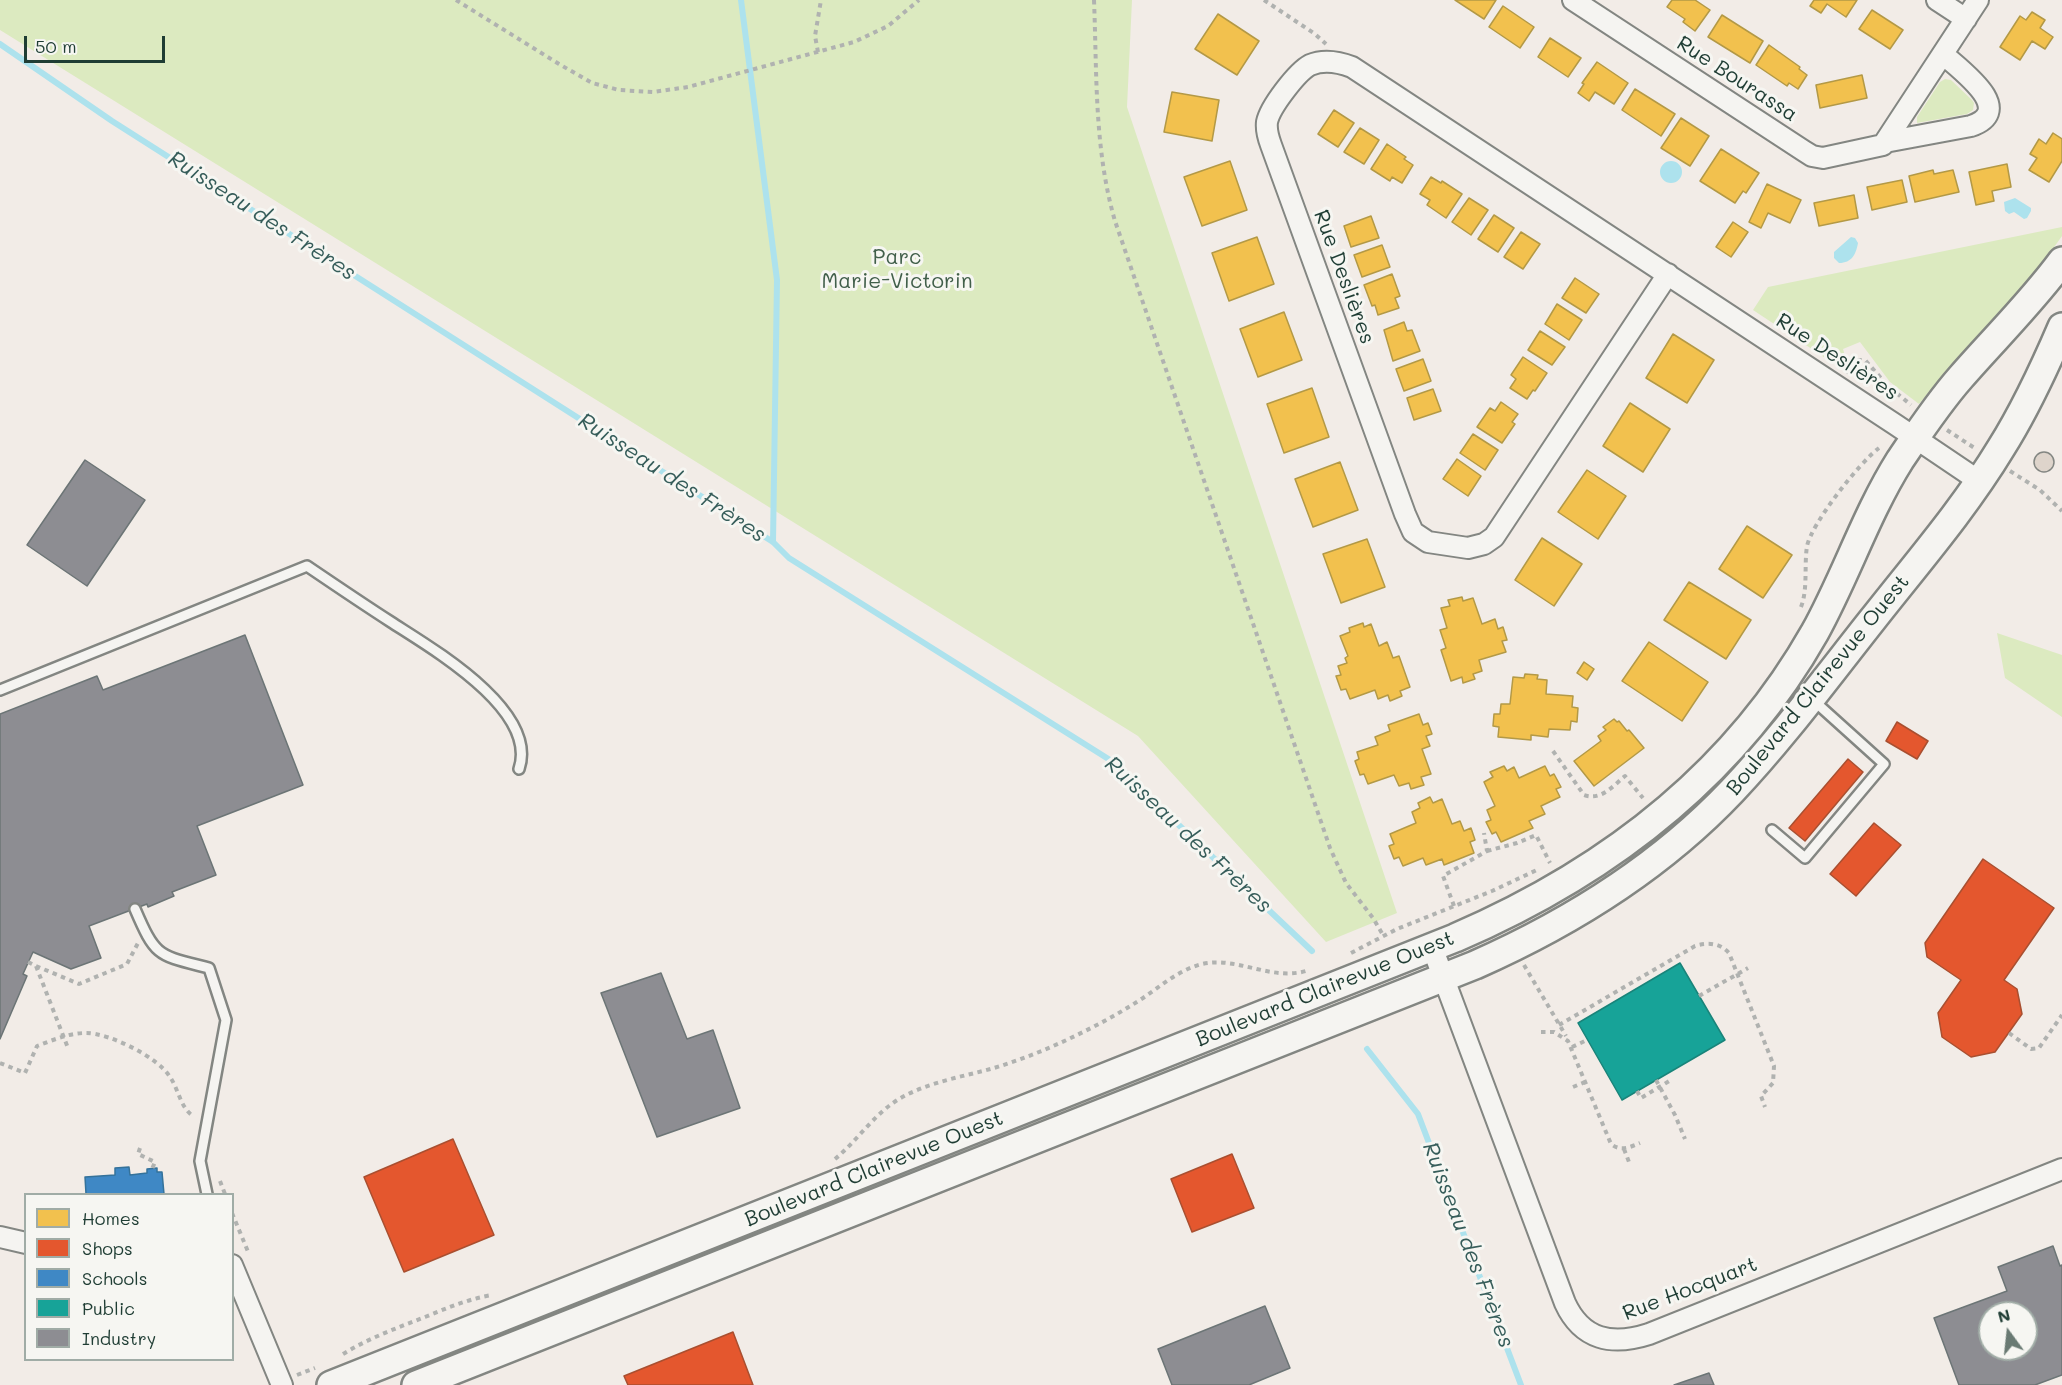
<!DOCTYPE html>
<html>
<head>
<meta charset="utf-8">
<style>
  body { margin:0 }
  #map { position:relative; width:2062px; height:1385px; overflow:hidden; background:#f2ece7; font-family:Mali,sans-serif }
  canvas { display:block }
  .legend { position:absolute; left:24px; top:1193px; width:210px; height:168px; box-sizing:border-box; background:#f6f6f2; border:2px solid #a0aca6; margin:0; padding:8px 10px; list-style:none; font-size:18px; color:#1f3d34 }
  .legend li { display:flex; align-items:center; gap:12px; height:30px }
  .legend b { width:30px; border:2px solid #a0aca6 }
  .north { position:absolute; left:1978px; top:1301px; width:60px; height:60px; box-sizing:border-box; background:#f6f6f2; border:2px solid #a0aca6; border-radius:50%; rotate:345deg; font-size:16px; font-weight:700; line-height:24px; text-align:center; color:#1f3d34 }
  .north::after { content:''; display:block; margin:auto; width:21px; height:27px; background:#697a73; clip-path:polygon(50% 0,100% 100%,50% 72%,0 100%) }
  .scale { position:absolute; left:24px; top:36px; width:141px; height:27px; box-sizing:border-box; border:3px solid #1f3d34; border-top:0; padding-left:8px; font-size:18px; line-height:21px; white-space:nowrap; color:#1f3d34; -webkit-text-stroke:4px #f6f6f2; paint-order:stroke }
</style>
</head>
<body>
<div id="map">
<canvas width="2062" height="1385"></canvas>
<ul class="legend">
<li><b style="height:16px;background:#f2c14e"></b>Homes</li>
<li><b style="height:16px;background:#e4572e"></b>Shops</li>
<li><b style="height:16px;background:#3f88c5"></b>Schools</li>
<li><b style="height:16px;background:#17a398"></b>Public</li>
<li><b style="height:16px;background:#8d8d92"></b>Industry</li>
</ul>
<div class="north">N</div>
<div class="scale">50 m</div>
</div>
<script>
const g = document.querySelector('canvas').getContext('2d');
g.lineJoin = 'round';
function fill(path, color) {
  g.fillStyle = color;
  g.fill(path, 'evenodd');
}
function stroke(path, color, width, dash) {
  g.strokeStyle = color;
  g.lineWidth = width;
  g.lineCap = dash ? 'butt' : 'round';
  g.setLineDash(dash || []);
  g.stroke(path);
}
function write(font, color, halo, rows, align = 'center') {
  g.font = font + ' Mali,sans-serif';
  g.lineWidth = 6;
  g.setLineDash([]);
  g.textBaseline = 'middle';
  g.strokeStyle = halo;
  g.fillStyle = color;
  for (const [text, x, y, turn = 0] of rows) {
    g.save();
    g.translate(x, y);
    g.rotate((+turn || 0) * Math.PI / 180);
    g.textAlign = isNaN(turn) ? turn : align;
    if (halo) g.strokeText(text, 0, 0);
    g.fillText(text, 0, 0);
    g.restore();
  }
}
fill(new Path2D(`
  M0,0H1132L1127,107L1397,913L1326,942L1138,736L0,30Z
  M1945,79L1951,80L1972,100L1974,103L1973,110L1967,114L1917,123V117L1940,82Z
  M2062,227V236C2020,297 1966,347 1919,404L1890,382L1860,342L1843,349L1845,356L1842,369L1753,310L1768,287Z
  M1997,633L2062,655V717L2005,678Z`), '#dceac0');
fill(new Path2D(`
  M1660 172a11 11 0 1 1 22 0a11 11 0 1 1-22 0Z
  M2015,198L2031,208V211L2027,218L2024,219L2014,212L2009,214L2005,211L2004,202Z
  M1851,237L1855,238L1858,243C1856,254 1852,263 1839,263L1834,258V252Z`), '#ade2ed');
const homes = new Path2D(`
  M1455,0H1496L1484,19Z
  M1672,0H1695L1710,10L1695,31L1683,22L1685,19L1667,7Z
  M1814,0H1857L1846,17L1827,4L1821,13L1810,6Z
  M1503,6L1534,27L1520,48L1489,27Z
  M1872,10L1903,30L1890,49L1859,29Z
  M2032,12L2045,20L2040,28L2053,37L2045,49L2032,41L2020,60L2000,47L2020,16L2026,20Z
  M1218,14L1259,41L1237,75L1195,49Z
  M1722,15L1763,41L1750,63L1708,37Z
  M1550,38L1581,58L1568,77L1538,57Z
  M1769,45L1800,67L1799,69L1807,75L1798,89L1789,83L1787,86L1756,65Z
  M1597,62L1628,83L1614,104L1595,92L1589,101L1578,93L1584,84L1582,83Z
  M1862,75L1867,98L1820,108L1816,85Z
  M1635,89L1675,114L1661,136L1622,110Z
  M1172,92L1219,100L1212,141L1164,132Z
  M1334,110L1354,123L1338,147L1318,134Z
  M1681,118L1709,136L1690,166L1661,148Z
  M1360,128L1379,140L1364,164L1344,152Z
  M2053,133L2062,139V161L2049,182L2029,170L2037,158L2030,154L2039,139L2046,144Z
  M1387,144L1406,157L1404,159L1413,165L1402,183L1392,177L1390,181L1371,169Z
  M1721,149L1759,173L1746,193L1743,191L1735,203L1700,181Z
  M1230,161L1247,210L1202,226L1184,177Z
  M2007,164L2011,187L1992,191L1994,201L1976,205L1969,172Z
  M1933,170L1934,174L1953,170L1959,192L1915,202L1909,176Z
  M1431,177L1441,183L1442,181L1462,194L1446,218L1427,205L1430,200L1420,194Z
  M1902,180L1907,202L1872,210L1867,187Z
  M1767,184L1801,200L1790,223L1768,213L1761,228L1749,222Z
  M1854,195L1858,218L1819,226L1814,203Z
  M1469,198L1488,210L1471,235L1452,222Z
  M1494,215L1514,228L1498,252L1478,239Z
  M1371,216L1379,238L1351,247L1344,226Z
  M1733,222L1748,232L1731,257L1716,247Z
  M1521,232L1540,244L1523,269L1504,257Z
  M1257,237L1274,284L1229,301L1212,253Z
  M1382,245L1390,267L1362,277L1354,255Z
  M1392,274L1400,296L1395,298L1399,308L1378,315L1375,305L1372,306L1364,285Z
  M1575,278L1599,294L1586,313L1562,298Z
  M1557,304L1582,320L1569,340L1545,324Z
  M1284,312L1302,360L1258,377L1240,329Z
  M1404,322L1407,331L1412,330L1420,351L1393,361L1384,330Z
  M1540,331L1565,347L1552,365L1528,350Z
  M1673,334L1714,360L1687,403L1646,378Z
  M1523,357L1547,373L1535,391L1533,390L1527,399L1510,388L1516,379L1511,375Z
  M1423,359L1431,381L1404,391L1396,369Z
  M1312,388L1329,437L1284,453L1267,404Z
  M1433,389L1441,411L1414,420L1407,398Z
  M1501,402L1518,414L1512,422L1515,424L1502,443L1477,427L1490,408L1495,411Z
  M1630,403L1670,429L1643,472L1603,446Z
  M1473,434L1498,450L1485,470L1460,453Z
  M1457,459L1481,476L1468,496L1443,479Z
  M1340,462L1358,510L1313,527L1295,479Z
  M1587,470L1626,496L1598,539L1558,512Z
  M1747,526L1792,555L1763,598L1719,569Z
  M1542,538L1582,564L1554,606L1515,580Z
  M1367,539L1385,587L1341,603L1323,554Z
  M1689,582L1751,620L1726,659L1664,620Z
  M1462,597L1463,601L1473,598L1482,624L1495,619L1498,629L1503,627L1507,640L1502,641L1506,652L1479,660L1482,671L1473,674L1475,679L1463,683L1462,677L1451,681L1441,650L1446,648L1440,630L1447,628L1441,608L1450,606L1448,600Z
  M1363,623L1364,627L1371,624L1379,646L1387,642L1393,658L1399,656L1410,687L1400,691L1402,696L1390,701L1388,695L1378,699L1375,690L1350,699L1346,689L1341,690L1336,676L1341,675L1338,666L1347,663L1345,658L1348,656L1340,636L1350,632L1349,628Z
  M1649,642L1708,682L1682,721L1622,681Z
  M1584,662L1594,669L1587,680L1577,673Z
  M1525,674L1538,675L1537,679L1547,680L1546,694L1573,696L1572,707L1578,708L1577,722L1571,721L1570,730L1549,729L1548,737L1531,735V740L1498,737L1499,727L1493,726L1494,714H1500L1501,704H1510L1513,677L1524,678Z
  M1419,714L1423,725L1428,723L1432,734L1426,736L1430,746L1422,749L1431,774L1421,777L1424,785L1411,789L1409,783L1399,786L1394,775L1368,784L1364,774L1360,775L1355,761L1359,759L1357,752L1378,745L1375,737L1390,731L1388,725Z
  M1614,719L1617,722L1619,721L1627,731L1629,730L1644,748L1594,786L1574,761L1601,741L1598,736L1606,730L1603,727Z
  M1504,766L1507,771L1514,767L1519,778L1545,766L1550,776L1554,774L1561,787L1556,789L1560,797L1541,806L1545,814L1529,821L1533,828L1501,842L1496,832L1492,834L1486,822L1491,820L1487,810L1495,806L1484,782L1493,777L1490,772Z
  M1430,797L1433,803L1442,799L1452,824L1460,821L1464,831L1471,828L1475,840L1470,842L1474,853L1444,865L1442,859L1426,865L1423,858L1403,866L1399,857L1394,859L1389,846L1394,844L1390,834L1416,823L1412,812L1420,808L1418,803Z`);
fill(homes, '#f2c14e');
stroke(homes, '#b39946', 1.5);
const shops = new Path2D(`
  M1897,722L1928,741L1917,759L1886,741Z
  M1848,759L1863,772L1805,841L1789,828Z
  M1874,823L1901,845L1856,896L1830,874Z
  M1983,859L2054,908L2004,980L2017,989L2022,1014L1995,1052L1971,1057L1942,1037L1938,1013L1961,980L1927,957L1925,943Z
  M453,1139L494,1235L404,1272L364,1177Z
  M1232,1154L1254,1208L1192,1232L1171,1179Z
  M733,1332L753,1385H628L624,1376Z`);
fill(shops, '#e4572e');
stroke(shops, '#a94f30', 1.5);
const schools = new Path2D(`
  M129,1167L130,1175L147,1173V1169L157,1168V1172H162L164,1194H86L85,1177L115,1175V1168Z`);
fill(schools, '#3f88c5');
stroke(schools, '#35729a', 1.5);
const public = new Path2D(`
  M1680,963L1725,1040L1622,1100L1578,1023Z`);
fill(public, '#17a398');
stroke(public, '#19847a', 1.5);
const industry = new Path2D(`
  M85,460L145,500L87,586L27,545Z
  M245,635L303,785L197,826L216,875L172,892L174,896L148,907L147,904L89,926L101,958L71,969L33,952L23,974L27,976L0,1039V714L97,676L103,690Z
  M661,973L687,1039L713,1030L740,1108L657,1137L601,993Z
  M2053,1246L2060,1266L2062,1265V1375L2035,1385H1959L1934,1318L2007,1291L1998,1267ZM1990,1313H2026V1349H1990Z
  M1265,1306L1290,1368L1249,1385H1172L1158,1349Z
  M1709,1373L1714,1385H1674Z`);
fill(industry, '#8d8d92');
stroke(industry, '#6c7576', 1.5);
stroke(new Path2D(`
  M741,0L777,280L773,542
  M0,44L112,121L773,542L789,558L1110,760L1312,951
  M1367,1049L1418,1114L1521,1385`), '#ade2ed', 6);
const building = new Path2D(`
  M2034 462a10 10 0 1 1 20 0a10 10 0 1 1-20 0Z`);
fill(building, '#ded4cb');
stroke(building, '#838682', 1.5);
const lane = new Path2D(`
  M0,690L307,566C335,585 363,604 391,622C431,648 539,710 519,769
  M1772,830L1805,858L1884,764L1813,700
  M135,909C156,958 158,955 209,968L226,1020L200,1161L207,1194`);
const street = new Path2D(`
  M1573,0L1804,151L1812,156L1823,158L1883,145L1978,0
  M1937,0L1966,19
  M1885,142L1971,126C2018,110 1959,69 1943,54
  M1668,274L1494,537L1484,544L1468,548L1428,542L1413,532L1405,514L1271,145C1268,137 1266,130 1267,122C1270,107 1297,72 1310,65C1324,59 1339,62 1352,67L1896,425L1979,481
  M1432,947L1565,1303C1582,1340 1612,1346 1649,1334L2062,1169
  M0,1237L26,1243
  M232,1265L282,1385`);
const secondary = new Path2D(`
  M331,1385L1455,938C1606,873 1733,777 1815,632C1846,576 1866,514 1900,460C1919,432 1938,403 1961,377C1995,338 2031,303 2062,261
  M416,1385L1475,965C1570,923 1660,867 1732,791C1783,737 1827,677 1873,619C1917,563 1964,509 2001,448C2025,410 2044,369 2062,327`);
stroke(lane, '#838682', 14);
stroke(street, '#838682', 24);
stroke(secondary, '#838682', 32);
stroke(new Path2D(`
  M456,0L559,64L592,83L619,90L653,92L688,87L854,42L888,26L919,0
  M1094,0C1097,74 1094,149 1115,221L1330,848L1346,883L1373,918L1383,935
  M1264,0L1315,34L1326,44
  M818,52L815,36L821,0
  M1846,373L1855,360H1865L1888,386L1911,405
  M1947,430L1976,449
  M2010,471L2040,490L2062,511
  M1801,607C1808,589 1804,566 1807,546C1812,523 1859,463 1879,448
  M1553,751L1584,795C1601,801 1613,786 1625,776L1643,798
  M1487,851L1517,843L1536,835L1550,863
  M1454,906L1443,876L1487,851L1484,833
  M1351,953L1397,929L1492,891L1539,869
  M28,962L36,966L68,1048
  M1524,965L1566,1036
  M36,966L79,984L127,964L138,943
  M1699,996L1748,968
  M1559,1025L1695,946C1708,942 1720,943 1729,953L1774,1066L1773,1083L1761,1096L1765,1107
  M1541,1032H1554L1568,1041L1611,1144C1621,1152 1630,1147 1640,1143
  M2009,1033L2031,1049L2039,1048L2062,1015
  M1572,1047L1587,1040
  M0,1063L25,1073L37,1046C53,1040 69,1033 86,1033C109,1033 158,1057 170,1077C179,1090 180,1107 193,1116
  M1656,1080L1675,1115L1685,1139
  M1573,1087L1585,1082
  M1637,1091L1641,1098L1671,1080
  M140,1148L138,1154L155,1162L152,1169
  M1624,1149L1629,1162
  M835,1159C857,1141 874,1114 899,1099C928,1082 962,1077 994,1068C1027,1058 1060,1044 1091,1028C1109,1019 1126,1009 1143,998C1162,985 1179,970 1202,964C1237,956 1270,981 1306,971
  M220,1181L225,1194
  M232,1213L249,1254
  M343,1354C369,1338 397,1328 425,1317C447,1308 468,1299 492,1295
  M297,1375L315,1368`), '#b0b2b0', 4, [4.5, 4.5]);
stroke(lane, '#f5f4f1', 9);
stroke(street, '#f5f4f1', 20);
stroke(secondary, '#f5f4f1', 27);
write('21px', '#1f3d34', '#f6f6f2', [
  ["Rue Bourassa",1737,79,33],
  ["Rue Deslières",1344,277,70],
  ["Rue Deslières",1837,357,33],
  ["Boulevard Clairevue Ouest",1818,685,-51],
  ["Boulevard Clairevue Ouest",1325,989,-22],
  ["Boulevard Clairevue Ouest",874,1169,-22],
  ["Rue Hocquart",1690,1289,-21]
]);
write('21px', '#415f4a', '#f6f6f2', [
  ["Parc",897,258],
  ["Marie-Victorin",897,282]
]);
write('italic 22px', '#365d5a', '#f6f6f2', [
  ["Ruisseau des Frères",262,216,33],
  ["Ruisseau des Frères",672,478,33],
  ["Ruisseau des Frères",1188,835,43],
  ["Ruisseau des Frères",1468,1245,69]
]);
</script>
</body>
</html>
